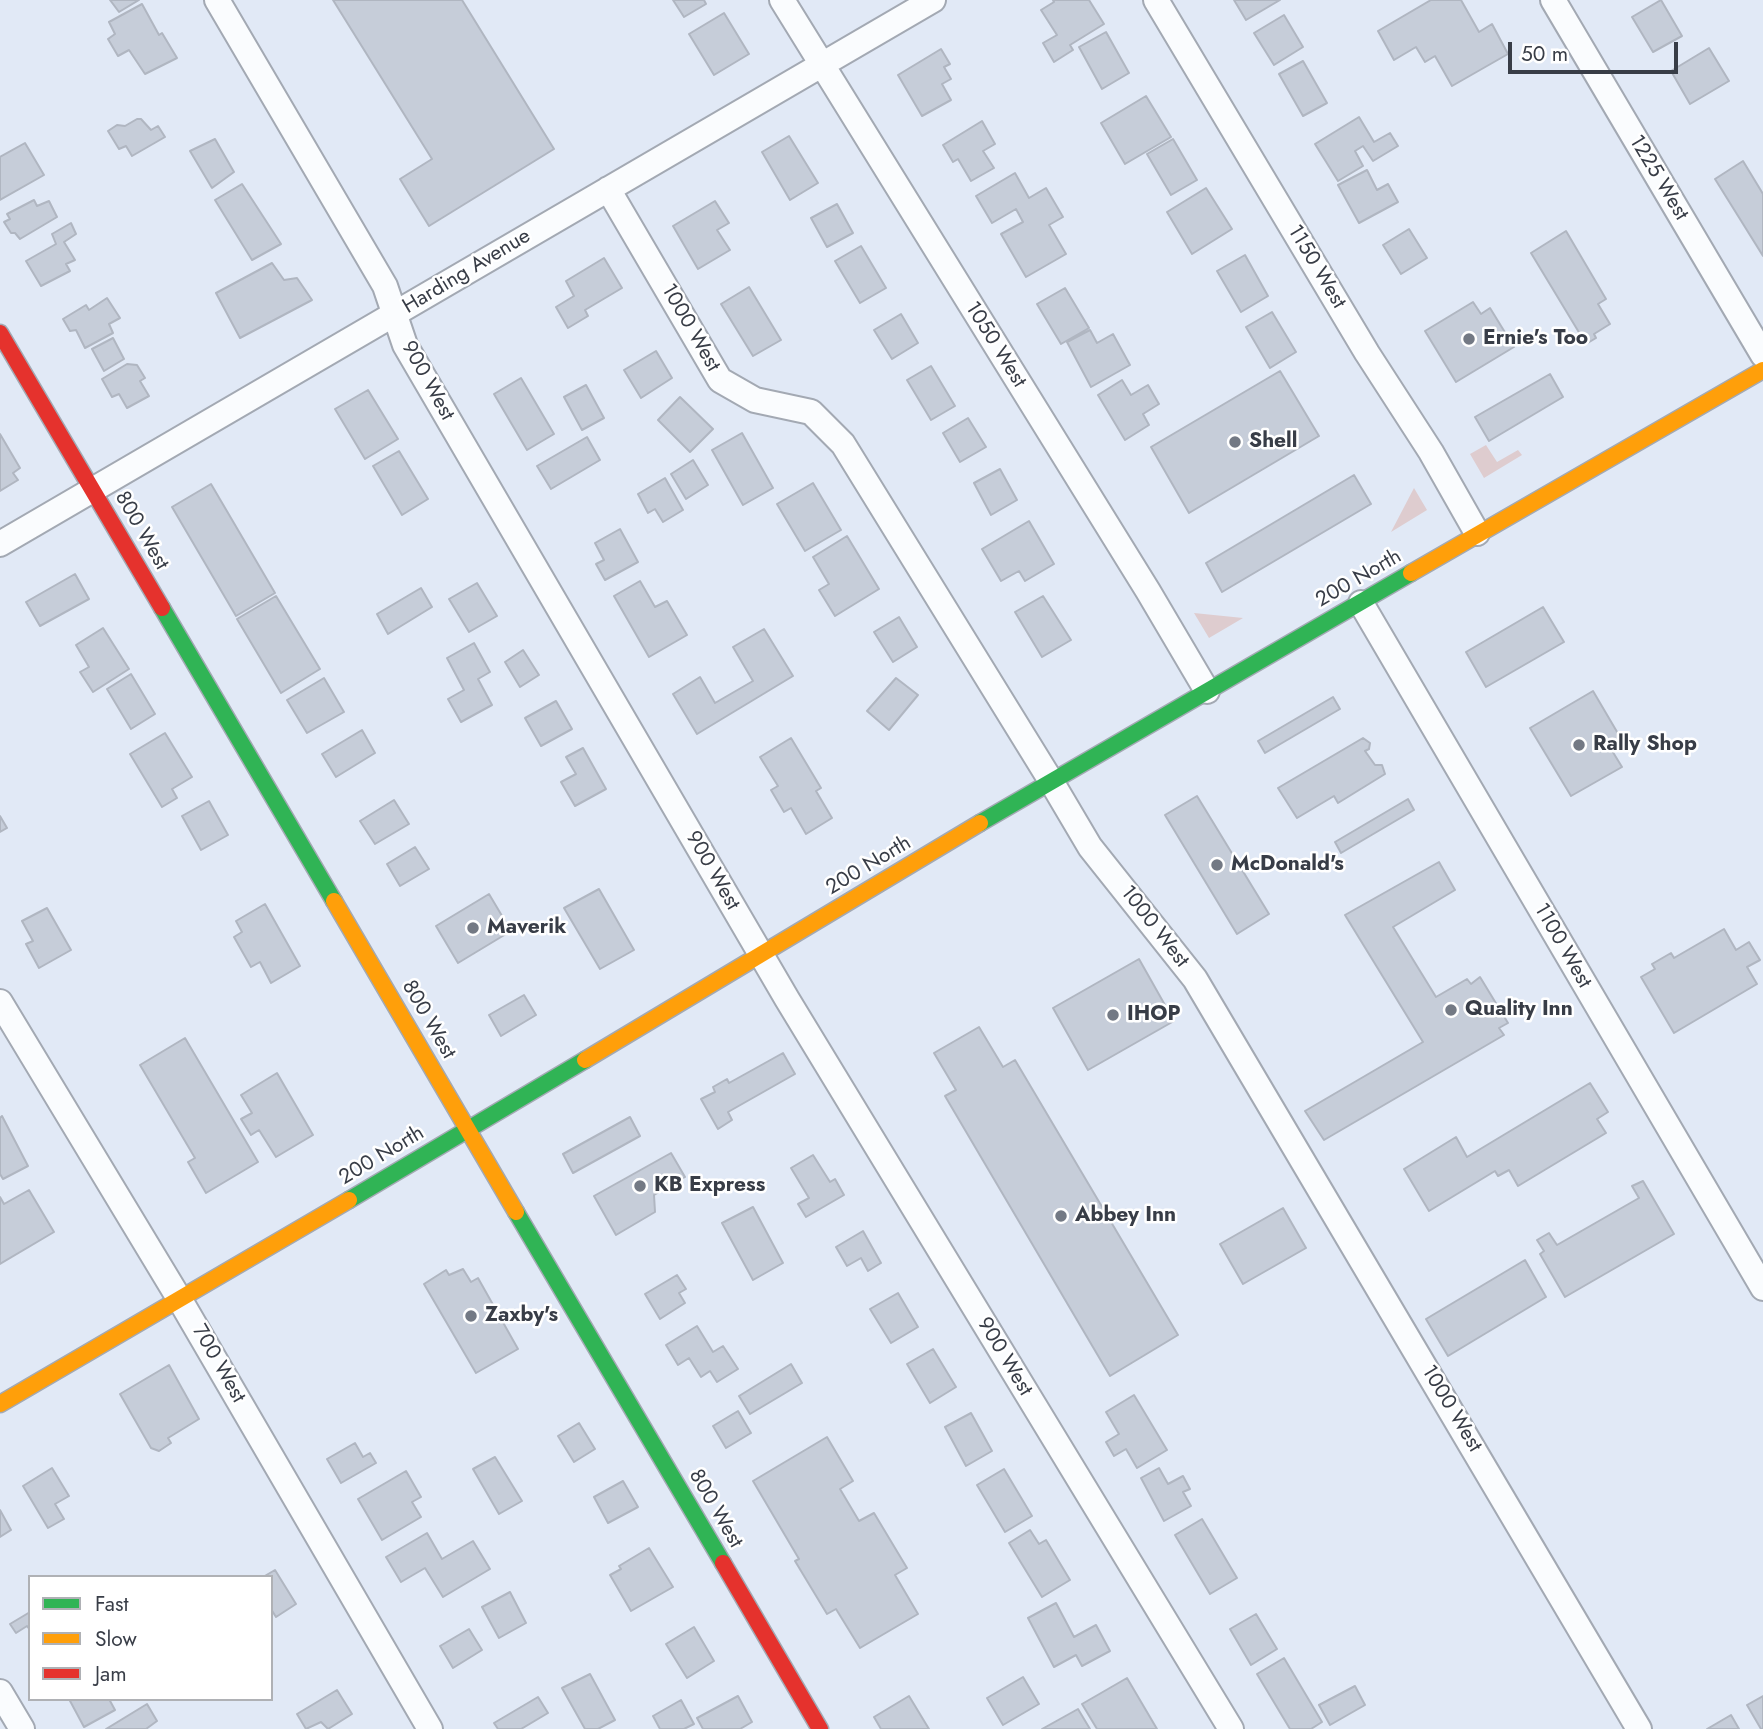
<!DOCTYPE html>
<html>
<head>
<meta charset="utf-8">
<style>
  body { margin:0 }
  #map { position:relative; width:1763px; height:1729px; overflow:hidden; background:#e1e9f6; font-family:Jost,sans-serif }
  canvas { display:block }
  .legend { position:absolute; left:28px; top:1575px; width:245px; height:126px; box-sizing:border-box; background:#fff; border:2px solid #afb1b5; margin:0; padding:9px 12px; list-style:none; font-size:21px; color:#383d47 }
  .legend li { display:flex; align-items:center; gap:14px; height:35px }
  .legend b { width:35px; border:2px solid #afb1b5 }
  .scale { position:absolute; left:1508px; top:42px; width:170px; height:32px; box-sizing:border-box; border:4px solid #383d47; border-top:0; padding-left:9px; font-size:21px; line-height:24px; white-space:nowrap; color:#383d47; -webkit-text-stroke:5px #fff; paint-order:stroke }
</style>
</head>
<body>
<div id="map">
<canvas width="1763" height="1729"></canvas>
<ul class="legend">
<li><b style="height:9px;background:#30b455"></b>Fast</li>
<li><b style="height:9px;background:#ff9f0a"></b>Slow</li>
<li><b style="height:9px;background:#e5322d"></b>Jam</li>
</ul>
<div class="scale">50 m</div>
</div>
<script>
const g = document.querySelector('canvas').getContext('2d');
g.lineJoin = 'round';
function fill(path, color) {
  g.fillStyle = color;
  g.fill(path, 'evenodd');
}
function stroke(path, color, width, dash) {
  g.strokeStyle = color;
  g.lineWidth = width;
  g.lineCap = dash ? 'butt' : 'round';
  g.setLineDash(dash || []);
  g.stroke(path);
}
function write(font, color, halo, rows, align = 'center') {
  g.font = font + ' Jost,sans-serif';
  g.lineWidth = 5;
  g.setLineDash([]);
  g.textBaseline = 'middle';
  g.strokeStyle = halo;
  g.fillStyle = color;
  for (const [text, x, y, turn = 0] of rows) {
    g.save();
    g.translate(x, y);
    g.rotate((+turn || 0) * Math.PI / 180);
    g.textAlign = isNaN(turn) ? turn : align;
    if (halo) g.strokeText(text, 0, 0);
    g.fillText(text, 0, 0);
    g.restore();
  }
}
fill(new Path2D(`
  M1486,445L1497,462L1518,450L1522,455L1484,478L1470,454Z
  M1414,488L1427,510L1391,532Z
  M1194,613L1243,618L1209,638Z`), '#decccf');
const building = new Path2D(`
  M110,0H139L119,12Z
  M333,0H462L554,149L429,226L400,179L432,159Z
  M673,0H704L706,4L684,17Z
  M1053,0H1089L1104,24L1070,45L1073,50L1054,62L1043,43L1057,35L1041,10L1054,2Z
  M1234,0H1280L1246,20Z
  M1431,0H1461L1479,32L1492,24L1508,54L1452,86L1435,56L1425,62L1416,47L1394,60L1378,31Z
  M1661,0L1682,36L1653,52L1632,17Z
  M142,4L159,35L162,33L177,58L145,74L129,50L118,56L108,39L115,34L109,22Z
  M724,13L749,54L714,75L689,34Z
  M1284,15L1303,47L1274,65L1254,33Z
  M1106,32L1129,73L1102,89L1079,47Z
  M1709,48L1729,81L1690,104L1671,71Z
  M941,49L950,64L944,67L951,79L942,84L951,100L922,116L898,75Z
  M1303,61L1327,103L1303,116L1279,74Z
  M1146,96L1171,137L1125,164L1101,123Z
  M1359,117L1374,142L1390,133L1398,146L1373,161L1363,146L1355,151L1363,166L1338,181L1315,144Z
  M137,119H141L151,130L158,126L165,137L132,156L126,146L119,149L108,131L117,125L125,126Z
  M982,121L995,144L983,151L994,168L971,181L958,159L953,162L943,145Z
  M789,136L818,183L790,200L762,152Z
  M215,139L234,172L212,188L190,151Z
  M1173,139L1197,180L1171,195L1147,154Z
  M25,143L44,175L0,200V157Z
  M1743,161L1763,194V256L1715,179Z
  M1367,170L1377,190L1388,184L1398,202L1359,223L1338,185Z
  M1015,173L1029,198L1046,188L1063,217L1049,225L1066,254L1026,277L1001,234L1023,222L1016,209L992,223L976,196Z
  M242,184L281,244L252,260L215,200Z
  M1206,188L1232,229L1192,254L1167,212Z
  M34,200L37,206L49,201L57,217L20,239L15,233H11L4,222L10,219L7,214Z
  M715,201L729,223L717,230L730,250L698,269L673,226Z
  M837,204L853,233L827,247L811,218Z
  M71,223L76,234L64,242L75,260L66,264L70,271L41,286L26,261L56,244L52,234Z
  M1409,229L1427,258L1401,274L1383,245Z
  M1566,231L1606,299L1598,304L1610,324L1594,334L1596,338L1586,344L1531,253Z
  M861,246L886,288L860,303L835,261Z
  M1245,255L1268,296L1241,312L1217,271Z
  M604,258L622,288L585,310L588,316L568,328L556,307L574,296L566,281Z
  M272,263L284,280L297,278L312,300L240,338L216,293Z
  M749,287L781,340L753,356L721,304Z
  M1065,288L1089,328L1061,344L1037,304Z
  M107,298L120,318L109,324L113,333L85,348L76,330L70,331L63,319L86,305L89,310Z
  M1473,302L1481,314L1490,308L1514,347L1456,382L1425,331Z
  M1272,312L1296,352L1270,368L1246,327Z
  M901,314L918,343L892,359L874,330Z
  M1090,330L1097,343L1113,334L1130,365L1091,387L1067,342Z
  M113,338L124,359L104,371L92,349Z
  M656,351L672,378L641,398L624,370Z
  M127,364L137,365L145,378L140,381L149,396L127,408L119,394L112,397L102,379Z
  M931,366L955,406L931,420L907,380Z
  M1280,371L1319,436L1189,513L1151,447Z
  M1550,374L1563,397L1489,441L1475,417Z
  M521,378L554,434L527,450L494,394Z
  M1122,380L1131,395L1148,385L1159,404L1143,414L1149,425L1125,440L1098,395Z
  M586,385L604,418L582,430L564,397Z
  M368,390L398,439L365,459L335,409Z
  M680,397L713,429L690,452L658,420Z
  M968,418L986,447L960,462L943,433Z
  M742,433L773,488L743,505L712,450Z
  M0,434L20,468L13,473L18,480L0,491Z
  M587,437L600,460L551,489L537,466Z
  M399,451L428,499L402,515L373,466Z
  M693,460L708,485L686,499L671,474Z
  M1000,469L1017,500L991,515L974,483Z
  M1354,475L1371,504L1222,592L1206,563Z
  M665,478L683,510L663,522L655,509L648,513L638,494Z
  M813,483L841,530L805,551L777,504Z
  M211,484L275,593L236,616L172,507Z
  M1029,521L1054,564L1025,581L1019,571L1001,581L982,549Z
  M620,529L638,562L605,580L596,564L604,560L595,543Z
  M847,536L879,589L835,616L819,590L829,584L813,557Z
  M75,574L89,599L40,626L26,602Z
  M640,581L655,607L667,601L687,635L649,657L614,596Z
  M477,583L497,616L469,632L449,599Z
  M421,588L432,607L388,634L377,614Z
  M276,596L320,669L281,693L237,619Z
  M1043,596L1071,640L1042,657L1015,612Z
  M1543,607L1564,642L1486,687L1466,652Z
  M899,617L917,647L893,662L874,632Z
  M103,628L129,669L93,692L80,672L89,667L76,645Z
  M764,629L793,676L697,734L673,694L700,677L715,703L753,681L733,647Z
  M474,643L490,672L478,679L492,705L461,722L448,699L464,690L447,658Z
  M523,650L539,675L520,687L505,662Z
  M131,674L155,714L131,729L107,689Z
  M324,678L344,712L307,733L287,700Z
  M896,678L918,695L889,730L867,711Z
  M1593,691L1623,742L1611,749L1622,767L1571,796L1530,728Z
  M1333,697L1340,709L1265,753L1258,741Z
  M556,701L572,729L541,746L525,718Z
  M362,730L375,753L336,777L322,754Z
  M165,733L192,777L172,789L177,798L162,807L130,754Z
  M791,738L821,788L816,791L832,818L806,834L791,808L784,812L771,790L778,786L760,757Z
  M1363,738L1370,743L1369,749L1365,751L1375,765H1382L1385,774L1338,803L1334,796L1297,818L1278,788Z
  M583,748L606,789L575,806L561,782L576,774L566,757Z
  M1197,796L1269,914L1237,934L1165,815Z
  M1408,799L1414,810L1341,853L1335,842Z
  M394,800L409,824L375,844L360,821Z
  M209,801L228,835L201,850L182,816Z
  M0,816L7,828L0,832Z
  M415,847L429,869L400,886L387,864Z
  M1439,862L1455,890L1393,927L1436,997L1467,979L1471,984L1480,977L1508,1023L1499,1028L1504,1035L1324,1140L1305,1111L1423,1042L1345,915Z
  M599,889L634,950L600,969L564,908Z
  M489,894L511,931L458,963L436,926Z
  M265,904L300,966L271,983L260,962L251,967L234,937L242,932L236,921Z
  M47,908L71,950L39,968L26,944L33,941L22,921Z
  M1724,929L1736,950L1749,942L1760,960L1747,967L1757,984L1674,1033L1641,977L1655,969L1652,964L1671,953L1674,958Z
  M1139,959L1174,1021L1088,1070L1053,1008Z
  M524,995L536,1015L501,1036L489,1015Z
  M979,1027L1003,1067L1015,1060L1178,1335L1110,1376L945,1096L956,1090L934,1053Z
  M185,1038L258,1162L206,1193L188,1162L195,1158L140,1065Z
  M783,1053L795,1074L728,1112L732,1120L718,1129L701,1099L715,1092L713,1087L727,1079L729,1083Z
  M277,1073L313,1135L276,1157L259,1130L251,1135L241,1119L252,1113L241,1095Z
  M1590,1083L1608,1112L1597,1119L1606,1133L1518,1186L1509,1170L1498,1176L1495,1171L1429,1211L1404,1169L1456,1137L1467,1157Z
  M2,1116L28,1166L3,1179L0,1174V1118Z
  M630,1117L640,1136L573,1173L563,1154Z
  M671,1153L685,1177L654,1195L655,1212L616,1235L594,1196Z
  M813,1155L830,1182L835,1179L844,1195L806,1217L798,1204L809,1198L791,1168Z
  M1643,1181L1674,1234L1565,1297L1540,1254L1544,1251L1537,1240L1549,1233L1557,1245L1639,1198L1632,1186Z
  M29,1190L54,1232L0,1264V1197L4,1204Z
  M753,1207L783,1263L753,1280L722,1223Z
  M1283,1208L1306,1248L1243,1284L1220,1244Z
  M863,1231L881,1263L868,1271L861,1258L847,1266L836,1247Z
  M1525,1260L1546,1297L1448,1356L1426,1319Z
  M463,1269L471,1282L478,1278L518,1349L476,1373L424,1284L446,1270L449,1275Z
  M677,1275L686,1289L679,1293L685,1303L660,1319L645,1294Z
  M898,1293L918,1327L891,1343L870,1309Z
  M697,1326L713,1352L723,1346L738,1369L717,1382L710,1371L701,1377L689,1358L678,1365L666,1345Z
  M933,1349L956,1387L930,1403L907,1364Z
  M791,1364L802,1383L750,1414L739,1396Z
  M169,1365L199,1419L168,1438L171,1443L159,1451L151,1448L120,1394Z
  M1134,1395L1167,1450L1137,1468L1126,1449L1114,1456L1106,1442L1119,1434L1106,1412Z
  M738,1411L751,1433L726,1448L713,1426Z
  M971,1413L992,1451L966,1466L945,1427Z
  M579,1423L595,1449L574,1462L558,1436Z
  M827,1437L853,1481L840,1489L859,1521L874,1513L907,1568L895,1575L918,1614L860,1648L836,1609L827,1614L795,1561L799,1559L753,1481Z
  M355,1443L363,1457L370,1453L376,1463L341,1483L327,1459Z
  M495,1457L522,1501L499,1514L473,1469Z
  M52,1468L69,1496L55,1504L64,1519L48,1528L23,1486Z
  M1159,1468L1168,1484L1183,1476L1190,1489L1183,1492L1191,1506L1164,1521L1141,1478Z
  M1004,1469L1032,1516L1005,1532L977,1485Z
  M406,1471L421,1497L412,1502L421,1517L382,1540L358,1499Z
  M623,1481L638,1507L608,1523L594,1497Z
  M0,1510L11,1530L0,1537Z
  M1202,1519L1237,1578L1210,1594L1175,1535Z
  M1030,1530L1039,1544L1046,1540L1070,1580L1042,1597L1009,1543Z
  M427,1533L442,1559L473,1541L490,1569L443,1597L425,1568L401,1582L386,1557Z
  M649,1548L673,1587L631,1611L610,1575L621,1569L619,1566Z
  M275,1570L296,1604L276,1617L271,1609V1577H263Z
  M510,1592L526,1623L499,1638L482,1607Z
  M1056,1603L1074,1637L1096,1625L1110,1651L1082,1666L1076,1655L1054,1667L1028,1618Z
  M30,1612V1630L27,1626L16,1633L10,1624Z
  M1256,1614L1277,1649L1251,1665L1230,1629Z
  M694,1627L714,1661L687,1678L666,1644Z
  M469,1629L482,1650L453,1668L440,1646Z
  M1284,1658L1322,1722L1311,1729H1290L1257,1674Z
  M590,1674L615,1720L598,1729H585L562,1688Z
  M1023,1677L1039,1704L1003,1725L987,1698Z
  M1127,1678L1157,1729H1097L1082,1704Z
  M1355,1686L1365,1705L1330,1725L1319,1705Z
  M337,1690L352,1714L328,1729L321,1722L306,1729L297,1714Z
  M738,1696L752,1722L740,1729H703L697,1718Z
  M909,1696L929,1729H881L874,1717Z
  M1763,1696V1729H1761L1747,1705Z
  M538,1697L548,1713L521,1729H498L494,1723Z
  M69,1699H109L115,1710L84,1727Z
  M681,1700L694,1724L684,1729H660L653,1716Z
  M147,1704L157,1721L146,1729H106Z
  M1078,1709L1090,1729H1042Z
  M1731,1715L1739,1729H1707Z`);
fill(building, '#c6cdd9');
stroke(building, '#b0b6c1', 2);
const street = new Path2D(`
  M217,0L385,286L405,345L787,999L1231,1729
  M782,0L1148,591L1207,691
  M1156,0L1367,353L1431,452L1477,533
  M1553,0L1763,355
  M608,189L720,380L755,400L811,412L843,444L1051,781L1090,847L1195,979L1639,1729
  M0,544L933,0
  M1361,603L1763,1288
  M0,1002L180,1300L430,1729
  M0,1692L22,1729`);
const fast = new Path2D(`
  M162,608L334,901
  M980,823L1411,573
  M349,1200L585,1060
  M516,1212L723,1563`);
const slow = new Path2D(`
  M1411,573L1763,370
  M334,901L516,1212
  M585,1060L980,823
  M0,1404L349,1200`);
const jam = new Path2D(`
  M0,333L162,608
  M723,1563L820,1729`);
stroke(street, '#a3a9b3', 28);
stroke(fast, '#a3a9b3', 19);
stroke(slow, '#a3a9b3', 19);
stroke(jam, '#a3a9b3', 19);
stroke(street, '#fafcfe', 24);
stroke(fast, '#30b455', 16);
stroke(slow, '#ff9f0a', 16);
stroke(jam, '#e5322d', 16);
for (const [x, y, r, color] of [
  [1469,339,7,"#737984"],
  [1235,442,7,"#737984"],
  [1579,745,7,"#737984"],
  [1217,865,7,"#737984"],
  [473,928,7,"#737984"],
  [1451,1010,7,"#737984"],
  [1113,1015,7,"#737984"],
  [640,1186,7,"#737984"],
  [1061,1216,7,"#737984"],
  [471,1316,7,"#737984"]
]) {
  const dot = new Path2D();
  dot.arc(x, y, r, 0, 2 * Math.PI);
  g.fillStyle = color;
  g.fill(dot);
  stroke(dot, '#fff', 2.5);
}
write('21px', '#383d47', '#fff', [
  ["1225 West",1658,178,59],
  ["1150 West",1316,267,59],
  ["Harding Avenue",467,272,-31],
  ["1000 West",690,328,60],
  ["1050 West",995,345,58],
  ["900 West",427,381,61],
  ["800 West",141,531,60],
  ["200 North",1359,579,-30],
  ["200 North",869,866,-31],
  ["900 West",712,871,60],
  ["1000 West",1154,927,52],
  ["1100 West",1562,946,60],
  ["800 West",428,1020,60],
  ["200 North",382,1156,-31],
  ["900 West",1004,1357,59],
  ["700 West",218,1364,60],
  ["1000 West",1451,1409,59],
  ["800 West",715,1509,60]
]);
write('bold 21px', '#383d47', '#fff', [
  ["Ernie's Too",1483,339],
  ["Shell",1249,442],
  ["Rally Shop",1593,745],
  ["McDonald's",1231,865],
  ["Maverik",487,928],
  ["Quality Inn",1465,1010],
  ["IHOP",1127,1015],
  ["KB Express",654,1186],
  ["Abbey Inn",1075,1216],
  ["Zaxby's",485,1316]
], 'left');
</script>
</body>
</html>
